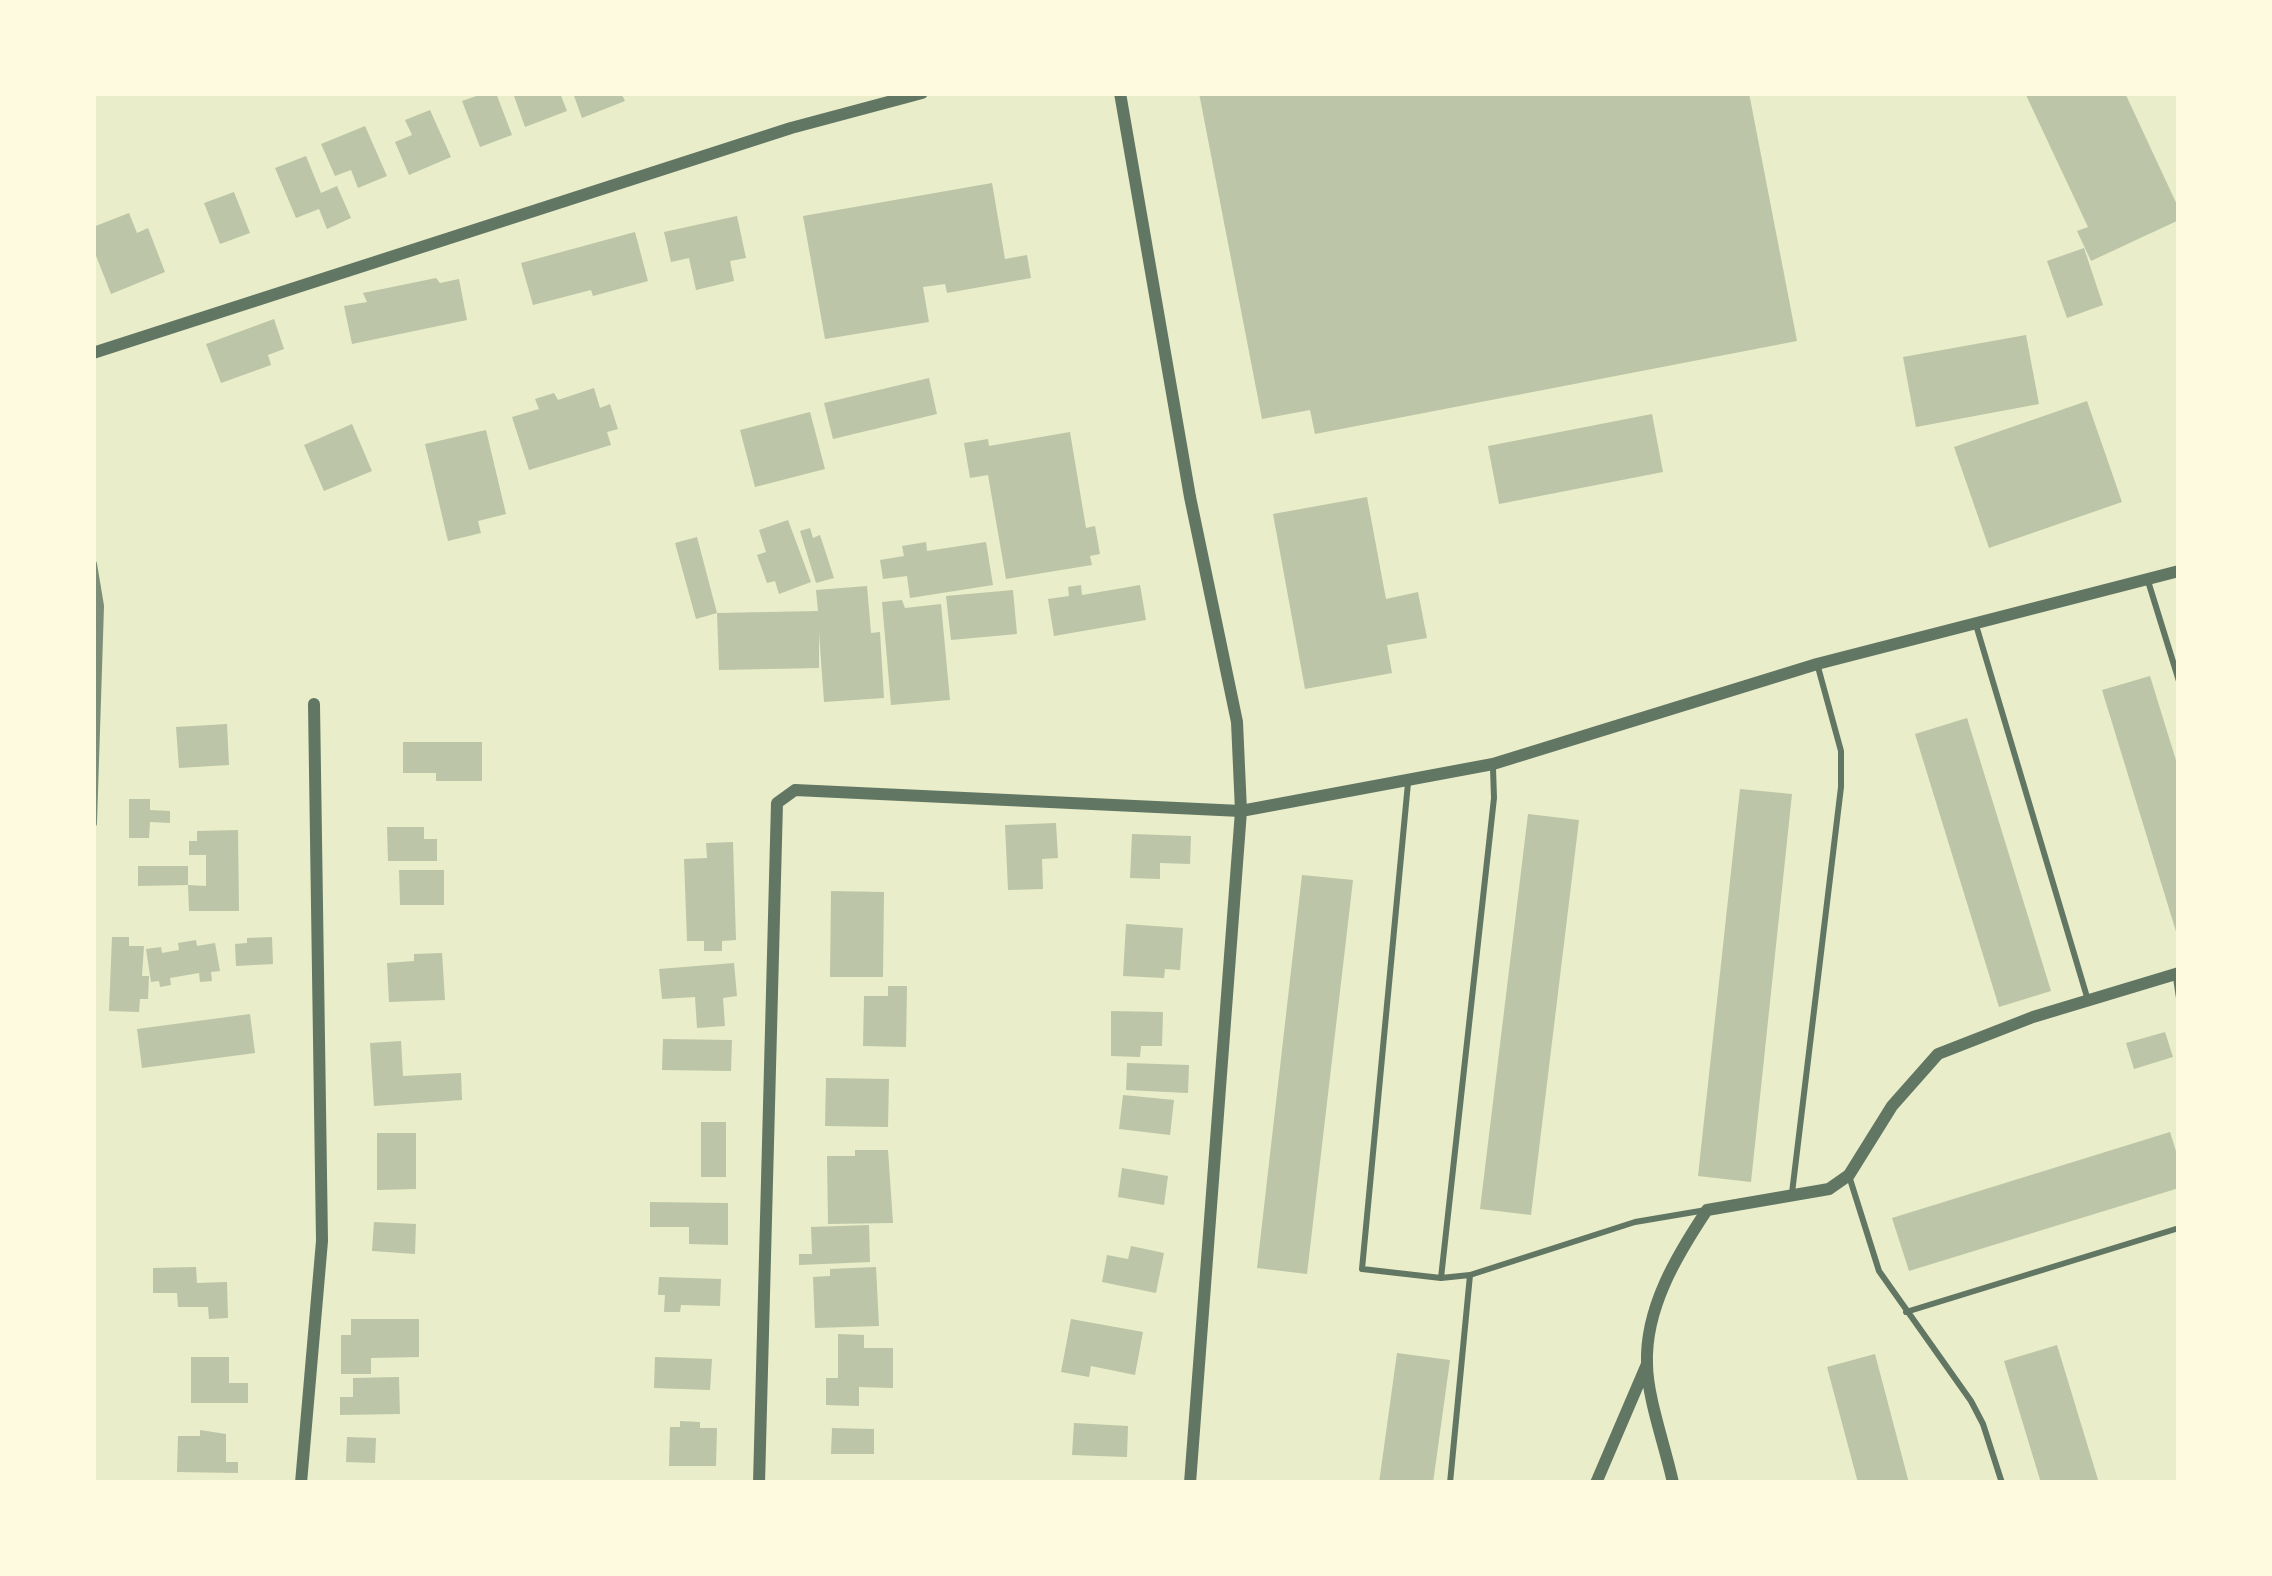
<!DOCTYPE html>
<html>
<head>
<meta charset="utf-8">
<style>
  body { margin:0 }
  #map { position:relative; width:2272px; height:1576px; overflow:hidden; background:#e9edc9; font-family:Overpass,sans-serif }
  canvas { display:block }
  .frame { position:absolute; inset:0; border:96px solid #fefae0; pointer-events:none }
</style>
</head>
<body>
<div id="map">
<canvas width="2272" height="1576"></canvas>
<div class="frame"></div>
</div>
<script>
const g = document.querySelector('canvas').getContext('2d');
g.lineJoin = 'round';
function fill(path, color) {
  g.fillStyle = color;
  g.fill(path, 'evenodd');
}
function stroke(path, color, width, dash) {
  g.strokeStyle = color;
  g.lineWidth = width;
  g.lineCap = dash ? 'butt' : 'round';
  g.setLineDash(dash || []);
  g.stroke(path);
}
fill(new Path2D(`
  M485,93H496L512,135L480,147L462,101Z
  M513,93H560L567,111L525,127Z
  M573,93H621L625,101L582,118Z
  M1199,93H1749L1797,341L1315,434L1310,410L1262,419Z
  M2025,93H2125L2179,209V220L2091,261L2077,231L2088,227Z
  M430,110L451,157L409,175L395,142L412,135L405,120Z
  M365,126L387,176L358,188L351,170L335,176L321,144Z
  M306,156L321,193L337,186L351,218L327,229L319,209L296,218L275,168Z
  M992,183L1005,259L1027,255L1031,278L947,293L945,284L923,287L929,322L825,339L803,216Z
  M234,192L250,233L220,244L204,203Z
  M129,213L137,233L148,228L165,272L111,294L93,248V227Z
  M737,216L746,258L730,261L734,281L696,290L689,258L671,262L664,232Z
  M635,232L648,281L593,296L591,290L533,305L521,263Z
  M2084,248L2103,305L2067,318L2047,261Z
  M436,278L440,283L459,279L467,320L352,344L344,306L367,302L363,293Z
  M274,319L284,349L268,355L271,365L221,383L206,344Z
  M2026,335L2039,404L1916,427L1903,357Z
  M929,378L937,414L833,439L824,403Z
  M594,388L600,408L610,404L618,429L607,432L611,445L529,470L512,417L539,409L535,399L554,393L558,400Z
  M2087,401L2122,502L1989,548L1954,447Z
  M810,412L825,469L755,487L740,430Z
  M1652,414L1663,472L1499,504L1488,446Z
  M352,424L372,471L324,491L304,445Z
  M486,430L506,514L478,521L481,533L448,541L425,444Z
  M1070,432L1086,528L1095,526L1100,554L1090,556L1092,565L1006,579L988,475L970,478L964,443L988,439L989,446Z
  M1367,497L1386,599L1418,592L1427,638L1387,645L1392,673L1305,689L1273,514Z
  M788,520L811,582L779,594L775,581L767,583L757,555L766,552L759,530Z
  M810,528L813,538L820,535L834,578L816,583L800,531Z
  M697,537L717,613L696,619L675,543Z
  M926,542L927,551L986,542L993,585L910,598L907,576L883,579L880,560L904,556L902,546Z
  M1081,585L1082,595L1140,585L1146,620L1054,636L1048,599L1069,596L1068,587Z
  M867,586L871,633L880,632L884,698L824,702L819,633V668L719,670L717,613L818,611L816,590Z
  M1013,590L1017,634L951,640L946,596Z
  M902,600L905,608L941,604L950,700L891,705L882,602Z
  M2150,676L2179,770L2178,938L2102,690Z
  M1967,718L2051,991L1999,1007L1915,734Z
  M227,724L229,765L179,768L176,727Z
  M403,742H482V781H436V773H403Z
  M1740,789L1792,794L1751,1182L1698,1176Z
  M129,799H150V810L170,811V823L150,822L149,838H129Z
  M1528,814L1579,820L1531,1215L1480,1209Z
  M1056,823L1058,858L1042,859L1043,889L1008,890L1005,825Z
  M387,827H424V839H437V861H388Z
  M238,830L239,911H189L188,885L206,886V855H189V841H197V831Z
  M1132,834L1191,836L1190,864L1160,863V879L1130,878Z
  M733,842L736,940L722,941V951H704V941H687L684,859L707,858L706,843Z
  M138,866H188V885L138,886Z
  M399,870H444V905H400Z
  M1302,875L1353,880L1307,1274L1257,1268Z
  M831,891L884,892L883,977H830Z
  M1126,924L1183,928L1180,970L1165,969L1164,978L1123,976Z
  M112,937H129V946H144L142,976H149L148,999H140L139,1012L109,1011Z
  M272,937L273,964L236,966L235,944L247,943V938Z
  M196,940L197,946L215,943L220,971L211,972L212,981L200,982L199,973L170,978L171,985L160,987L159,981L151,982L146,949L161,947L162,953L179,950L178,943Z
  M442,953L445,1000L389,1002L387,963L414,961V954Z
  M734,963L737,996L723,998L725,1026L697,1028L695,997L662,999L659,969Z
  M888,986H907L906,1047L863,1046L864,996H888Z
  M1111,1011L1163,1012L1162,1046H1141L1140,1057L1111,1056Z
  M250,1014L255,1053L142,1068L137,1029Z
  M2165,1032L2173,1057L2134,1069L2126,1043Z
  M663,1039L732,1040L731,1071L662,1070Z
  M401,1041L403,1076L461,1073L462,1100L374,1106L370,1043Z
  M1127,1063L1189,1065L1188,1093L1126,1090Z
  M826,1078L889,1079L888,1127L825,1126Z
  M1123,1095L1174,1100L1170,1135L1119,1129Z
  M701,1122H726V1177H701Z
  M2170,1132L2179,1161V1188L1909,1271L1892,1218Z
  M377,1133H416V1189L377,1190Z
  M855,1150H888L893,1223L828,1224L827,1156H855Z
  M1122,1168L1168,1176L1164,1205L1118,1197Z
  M650,1202L728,1203V1245L689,1244V1227H650Z
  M374,1222L416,1224L415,1254L372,1251Z
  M869,1225L870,1262L799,1265V1254H812L811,1227Z
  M1131,1246L1164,1253L1156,1293L1102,1282L1107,1255L1128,1259Z
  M196,1267L197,1283L227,1282L228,1318L209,1319L208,1307H178L177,1293H153V1268Z
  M876,1267L879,1326L815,1328L813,1277L830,1276V1269Z
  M659,1277L721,1279L720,1306L681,1305L680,1312H664L665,1295H658Z
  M351,1319H419V1357L371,1358V1374H341V1335H351Z
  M1071,1319L1143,1332L1135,1375L1091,1366L1089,1377L1061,1372Z
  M838,1334L864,1335V1348H893V1388L859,1387V1406L826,1405V1378H838Z
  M2057,1345L2099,1483H2041L2004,1361Z
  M1397,1353L1450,1360L1433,1483H1379Z
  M1875,1354L1909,1483H1858L1827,1367Z
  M191,1357H229V1383H248V1403H191Z
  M655,1357L712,1359L710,1390L654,1388Z
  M399,1377L400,1414L340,1415V1397H353V1378Z
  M680,1421L700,1422V1428H717L716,1466H669L670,1427H680Z
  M1074,1423L1128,1426L1127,1457L1072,1455Z
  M832,1428L874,1429V1454H831Z
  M200,1430L226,1434V1462H238V1473L177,1472L178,1436H200Z
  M347,1437L376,1438L375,1463L346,1462Z`), '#bcc5a7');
stroke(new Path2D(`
  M2148,581L2179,681
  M1976,625L2087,997
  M1408,783L1362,1269L1441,1278L1470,1275L1635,1222L1706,1210
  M2176,978L2179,998
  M1850,1179L1879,1271L1971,1401L1983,1424L2002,1483
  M1792,1193L1841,787V751L1818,667
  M1441,1278L1494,798L1493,768
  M1906,1312L2179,1228
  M1450,1483L1470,1275`), '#617663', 6);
stroke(new Path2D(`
  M1120,93L1190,497L1237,722L1241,811L1190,1483
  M93,353L791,128L922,93
  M301,1483L322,1241L314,704
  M759,1483L777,803L795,790L1241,811L1493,764L1817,664L2179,571
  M1596,1483L1647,1364
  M1673,1483C1666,1449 1647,1397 1647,1364C1645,1308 1677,1255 1707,1210L1829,1189L1849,1175L1892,1106L1938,1054L2033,1017L2179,973`), '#617663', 12);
stroke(new Path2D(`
  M93,564L100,606L93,823`), '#7c8e77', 8);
</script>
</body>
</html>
